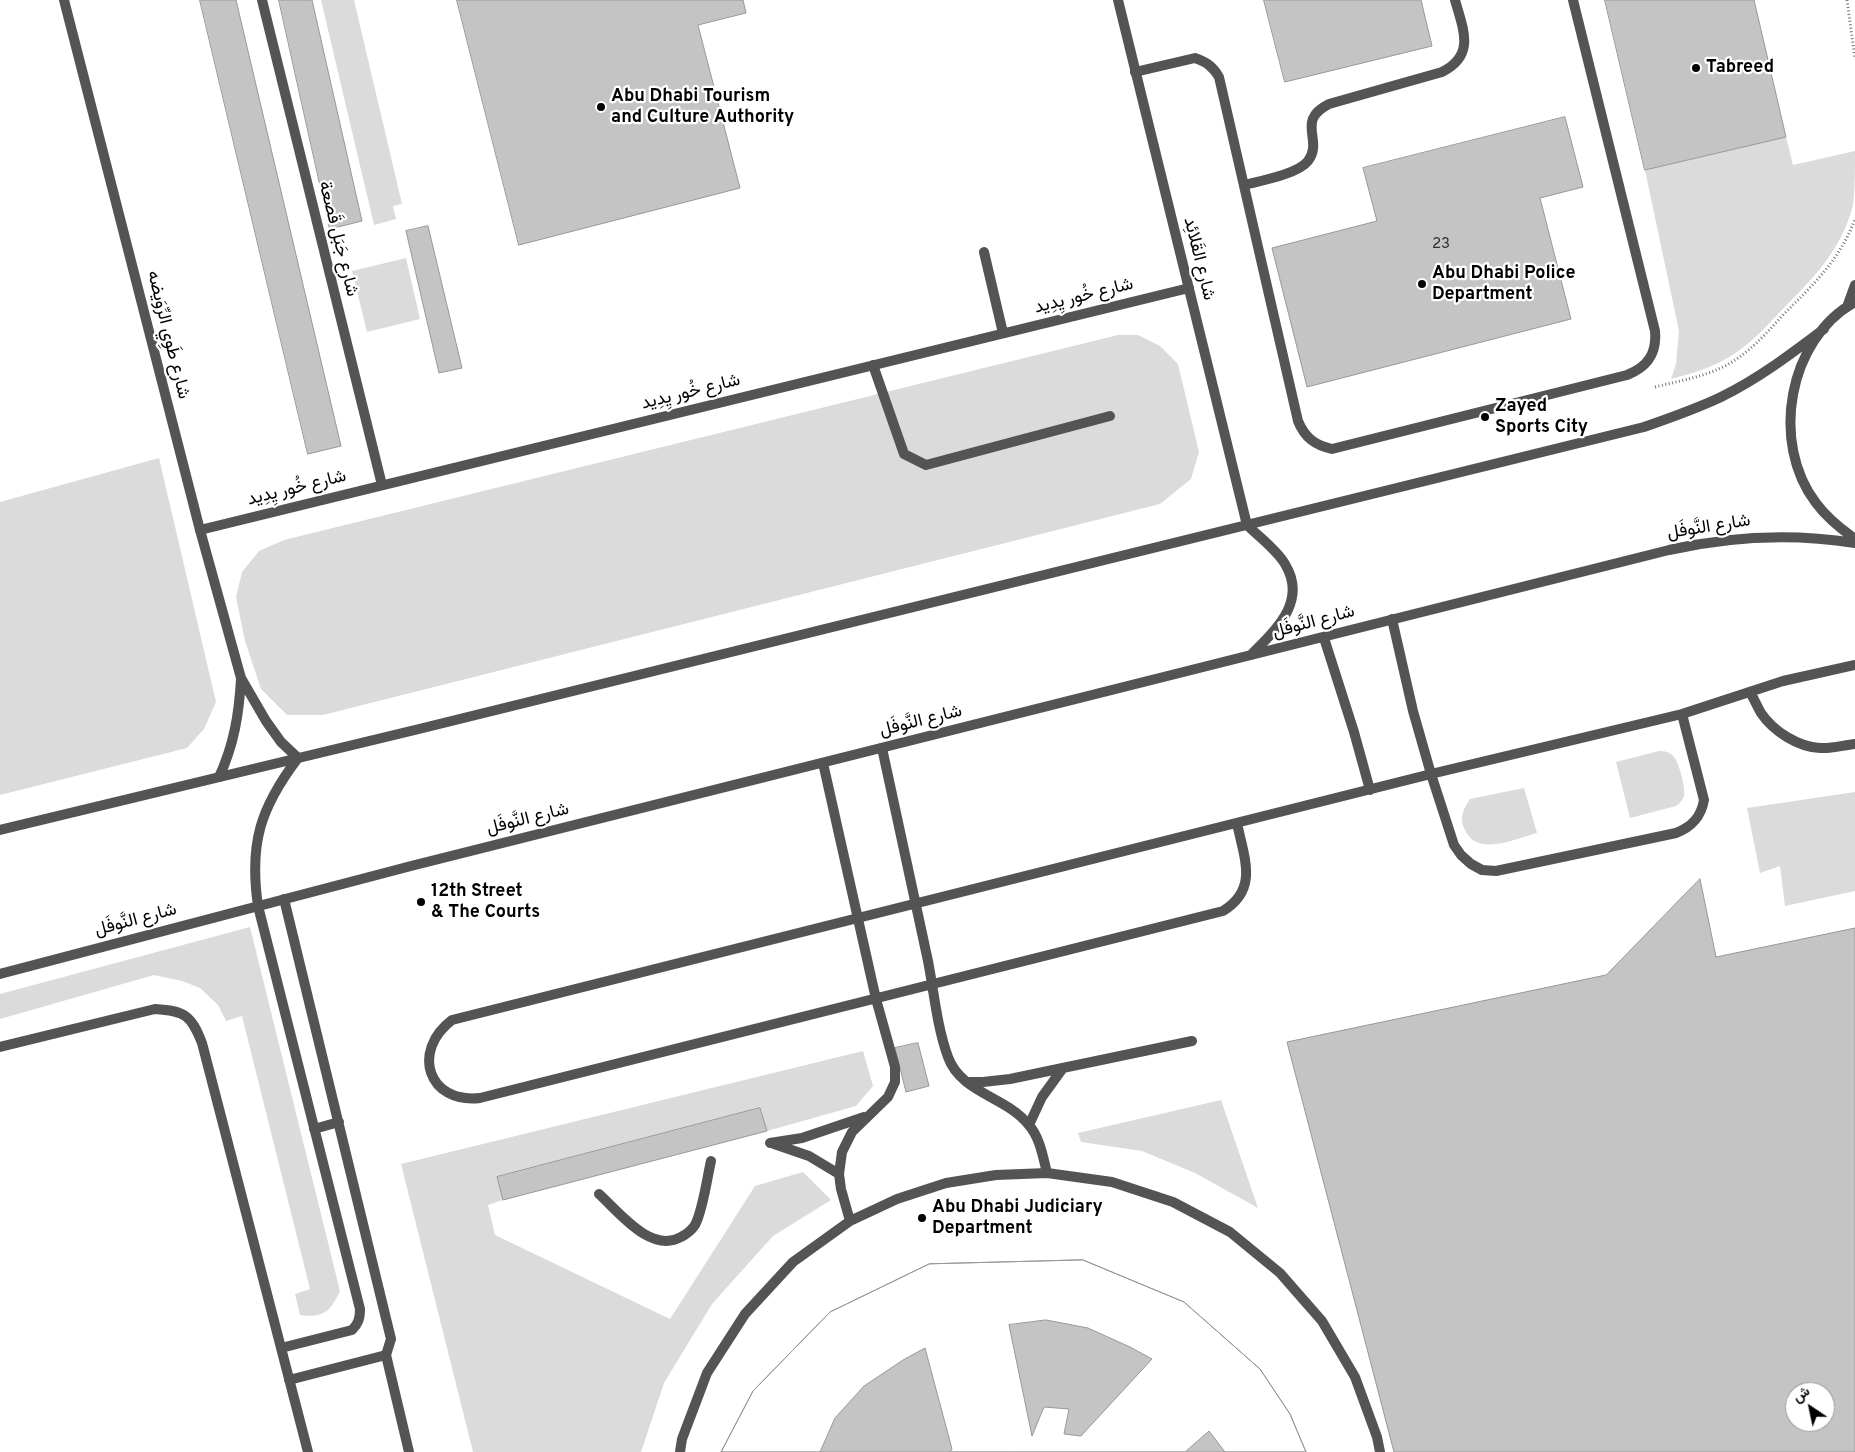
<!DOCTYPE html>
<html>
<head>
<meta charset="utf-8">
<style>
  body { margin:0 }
  #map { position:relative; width:1855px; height:1452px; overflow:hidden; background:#fff; font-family:Overpass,Vazirmatn,sans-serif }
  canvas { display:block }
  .north { position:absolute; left:1785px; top:1382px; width:50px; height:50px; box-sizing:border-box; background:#fff; border:1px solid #999; border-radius:50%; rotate:326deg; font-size:14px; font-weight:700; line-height:20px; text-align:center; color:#000 }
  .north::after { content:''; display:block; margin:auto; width:18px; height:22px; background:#000; clip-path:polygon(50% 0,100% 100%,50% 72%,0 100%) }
</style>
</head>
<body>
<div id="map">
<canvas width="1855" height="1452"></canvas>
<div class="north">ش</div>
</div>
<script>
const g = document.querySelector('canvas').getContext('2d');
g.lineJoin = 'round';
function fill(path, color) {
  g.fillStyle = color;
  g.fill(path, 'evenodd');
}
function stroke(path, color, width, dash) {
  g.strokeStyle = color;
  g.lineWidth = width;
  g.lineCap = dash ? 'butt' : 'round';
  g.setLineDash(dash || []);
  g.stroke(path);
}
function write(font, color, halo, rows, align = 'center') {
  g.font = font + ' Overpass,Vazirmatn,sans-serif';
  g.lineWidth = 4.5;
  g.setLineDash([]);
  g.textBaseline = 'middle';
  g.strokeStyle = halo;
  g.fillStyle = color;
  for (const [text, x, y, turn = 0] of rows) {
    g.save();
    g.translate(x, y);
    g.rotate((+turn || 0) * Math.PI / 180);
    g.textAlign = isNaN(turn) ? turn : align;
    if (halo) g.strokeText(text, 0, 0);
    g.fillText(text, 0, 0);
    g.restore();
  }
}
fill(new Path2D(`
  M321,0H354L402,204L393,206L396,219L374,225Z
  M1786,137L1793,165L1855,151C1855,168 1855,188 1853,205C1841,252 1812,279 1779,313C1765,328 1751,343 1734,354C1715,367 1693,373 1671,379L1676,364L1679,331L1645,170Z
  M406,258L420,319L367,332L352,271Z
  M1118,335H1138L1160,346L1178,364L1199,452L1191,479L1160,504L323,715H287L261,689L245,641L236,597L242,572L259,551L284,540Z
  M159,458L216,702L204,729L187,748L0,795V502Z
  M1659,751C1665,751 1670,752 1674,757C1679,763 1686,789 1684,796C1682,801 1680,803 1676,806L1630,818L1616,762Z
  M1524,788L1537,833C1514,839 1476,858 1464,828C1459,817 1464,808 1470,799Z
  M1855,792V891L1785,906L1780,866L1760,873L1747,808Z
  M250,927L340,1291C330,1312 324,1318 300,1315L295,1294L310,1289L242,1016L226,1021L218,1005L200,988L182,981L154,975L0,1019V994Z
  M863,1051L873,1086L856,1106L767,1131L760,1108L497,1177L503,1200L488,1205L495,1235L670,1319L755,1186L803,1172L831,1200L773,1236L712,1304L664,1383L641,1452H473L401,1164Z
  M1221,1100L1258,1208L1195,1173L1142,1151L1081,1142L1078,1133Z`), '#dbdbdb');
const building = new Path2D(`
  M200,0H236L341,446L308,454Z
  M279,0H312L362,221L330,229Z
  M457,0H743L746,13L698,25L740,188L519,245Z
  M1264,0H1421L1432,46L1285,82Z
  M1605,0H1754L1786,137L1645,170Z
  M1565,117L1583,187L1540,198L1571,319L1307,387L1272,248L1377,221L1363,168Z
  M428,226L462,368L439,373L406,231Z
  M1700,879L1716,957L1855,928V1452H1394L1287,1042L1606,975ZM1795,1392H1825V1422H1795Z
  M918,1043L929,1086L906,1092L895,1048Z
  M760,1108L767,1131L503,1200L497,1177Z
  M1083,1260L1184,1302L1260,1369L1290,1414L1306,1452H1225L1209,1431L1185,1452H950L952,1449L925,1348L903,1360L864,1386L835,1418L820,1452H721L753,1391L830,1312L929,1264ZM1046,1320L1088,1328L1130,1347L1152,1359L1081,1436L1064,1434L1069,1409L1044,1407L1032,1436L1009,1325Z
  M1083,1260L1184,1302L1260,1369L1290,1414L1306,1452H721L753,1391L830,1312L929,1264Z`);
fill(building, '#c4c4c4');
stroke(building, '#989898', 1);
stroke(new Path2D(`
  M1847,0L1855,59
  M1655,387C1679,381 1703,377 1725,366C1748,354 1765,335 1782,316C1812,286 1840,260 1855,219`), '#767676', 3, [1, 2.5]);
stroke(new Path2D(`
  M262,0L382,485
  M1135,72L1195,58C1207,62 1213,67 1219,77L1298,421C1305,438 1315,445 1332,449L1627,375C1648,367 1657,353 1655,331L1573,0
  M1244,185C1260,181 1298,174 1308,161C1324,140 1295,121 1329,104L1442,72C1476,55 1463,29 1455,0
  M984,252L1003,333
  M873,365L904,454L926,465L1110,416
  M200,530L1189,288
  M1392,619L1413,711L1431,774L1454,845L1461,855L1471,864L1482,870L1496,871L1676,833C1692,827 1701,817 1704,800L1682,714
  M1324,638L1354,732L1370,790
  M1750,692C1754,699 1757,706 1761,713C1773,731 1798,747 1820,748C1831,749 1844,745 1855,744
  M882,748C897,819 913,890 928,961C934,992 937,1027 948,1057C961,1093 1005,1096 1028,1124C1040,1137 1043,1157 1047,1173
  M823,763L876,999L895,1067V1082L888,1097L852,1132L842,1152L839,1174L841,1189L850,1221
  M1237,823C1244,858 1259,889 1223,911L480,1098C428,1104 411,1051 452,1020L1431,774L1682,714L1783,681L1855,665
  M284,899L391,1339L386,1355L289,1380
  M258,906L360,1309C360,1319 358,1324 352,1330L281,1348
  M0,1047L155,1009C185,1011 191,1015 202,1043L308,1452
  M967,1082H983L1010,1079L1192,1041
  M1029,1125L1042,1097L1063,1068
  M314,1129L339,1122
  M770,1143L802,1138L864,1117
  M774,1144L809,1156L839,1174
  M599,1194C619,1212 651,1254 681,1237C687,1234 691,1231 695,1225C703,1210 707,1178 711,1161
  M386,1355L409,1452
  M680,1452L682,1439L707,1373L745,1314L793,1262L850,1221L897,1199L946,1183L996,1175L1047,1173L1112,1182L1173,1202L1230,1232L1280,1273L1322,1321L1355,1377L1377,1437L1380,1452`), '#545454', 10);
stroke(new Path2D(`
  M64,0L200,530L241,678L266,721L281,742L298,758
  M1118,0L1247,525
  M219,777C234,745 239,714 241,679`), '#545454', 10);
stroke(new Path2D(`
  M1855,302C1788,339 1770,443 1816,503C1827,518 1841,529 1855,539
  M1847,307L1855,285
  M1247,525C1259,537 1276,549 1285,564C1308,602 1275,630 1251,655
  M0,830L419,729L1644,427C1670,418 1696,409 1721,397C1758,379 1791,354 1824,329
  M258,906C249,844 260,808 298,758
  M0,974L411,866L1669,550C1731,536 1792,533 1855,543`), '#545454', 10);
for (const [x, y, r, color] of [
  [1696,68,5,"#000"],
  [601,107,5,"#000"],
  [1422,284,5,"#000"],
  [1485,417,5,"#000"],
  [421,902,5,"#000"],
  [922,1218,5,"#000"]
]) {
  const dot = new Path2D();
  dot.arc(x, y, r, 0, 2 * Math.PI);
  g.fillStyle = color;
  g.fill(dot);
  stroke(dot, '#fff', 2);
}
write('15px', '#313131', null, [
  ["23",1441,245]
]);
write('bold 18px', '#000', '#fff', [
  ["Tabreed",1706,68],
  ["Abu Dhabi Tourism",611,97],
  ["and Culture Authority",611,118],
  ["Abu Dhabi Police",1432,274],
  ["Department",1432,295],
  ["Zayed",1495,407],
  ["Sports City",1495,428],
  ["12th Street",431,892],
  ["& The Courts",431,913],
  ["Abu Dhabi Judiciary",932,1208],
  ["Department",932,1229]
], 'left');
write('18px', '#000', '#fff', [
  ["شارع جَبَل قَصعة",337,239,76],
  ["شارع القَلائِد",1198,259,76],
  ["شارع خُور يِدِيد",1084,297,-14],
  ["شارع طَوِي الرِّوَيضه",167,335,76],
  ["شارع خُور يِدِيد",691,393,-14],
  ["شارع خُور يِدِيد",297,489,-14],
  ["شارع النَّوفَل",1709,528,-9],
  ["شارع النَّوفَل",1314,623,-15],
  ["شارع النَّوفَل",921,722,-14],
  ["شارع النَّوفَل",528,820,-14],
  ["شارع النَّوفَل",136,921,-15]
]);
</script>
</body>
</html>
